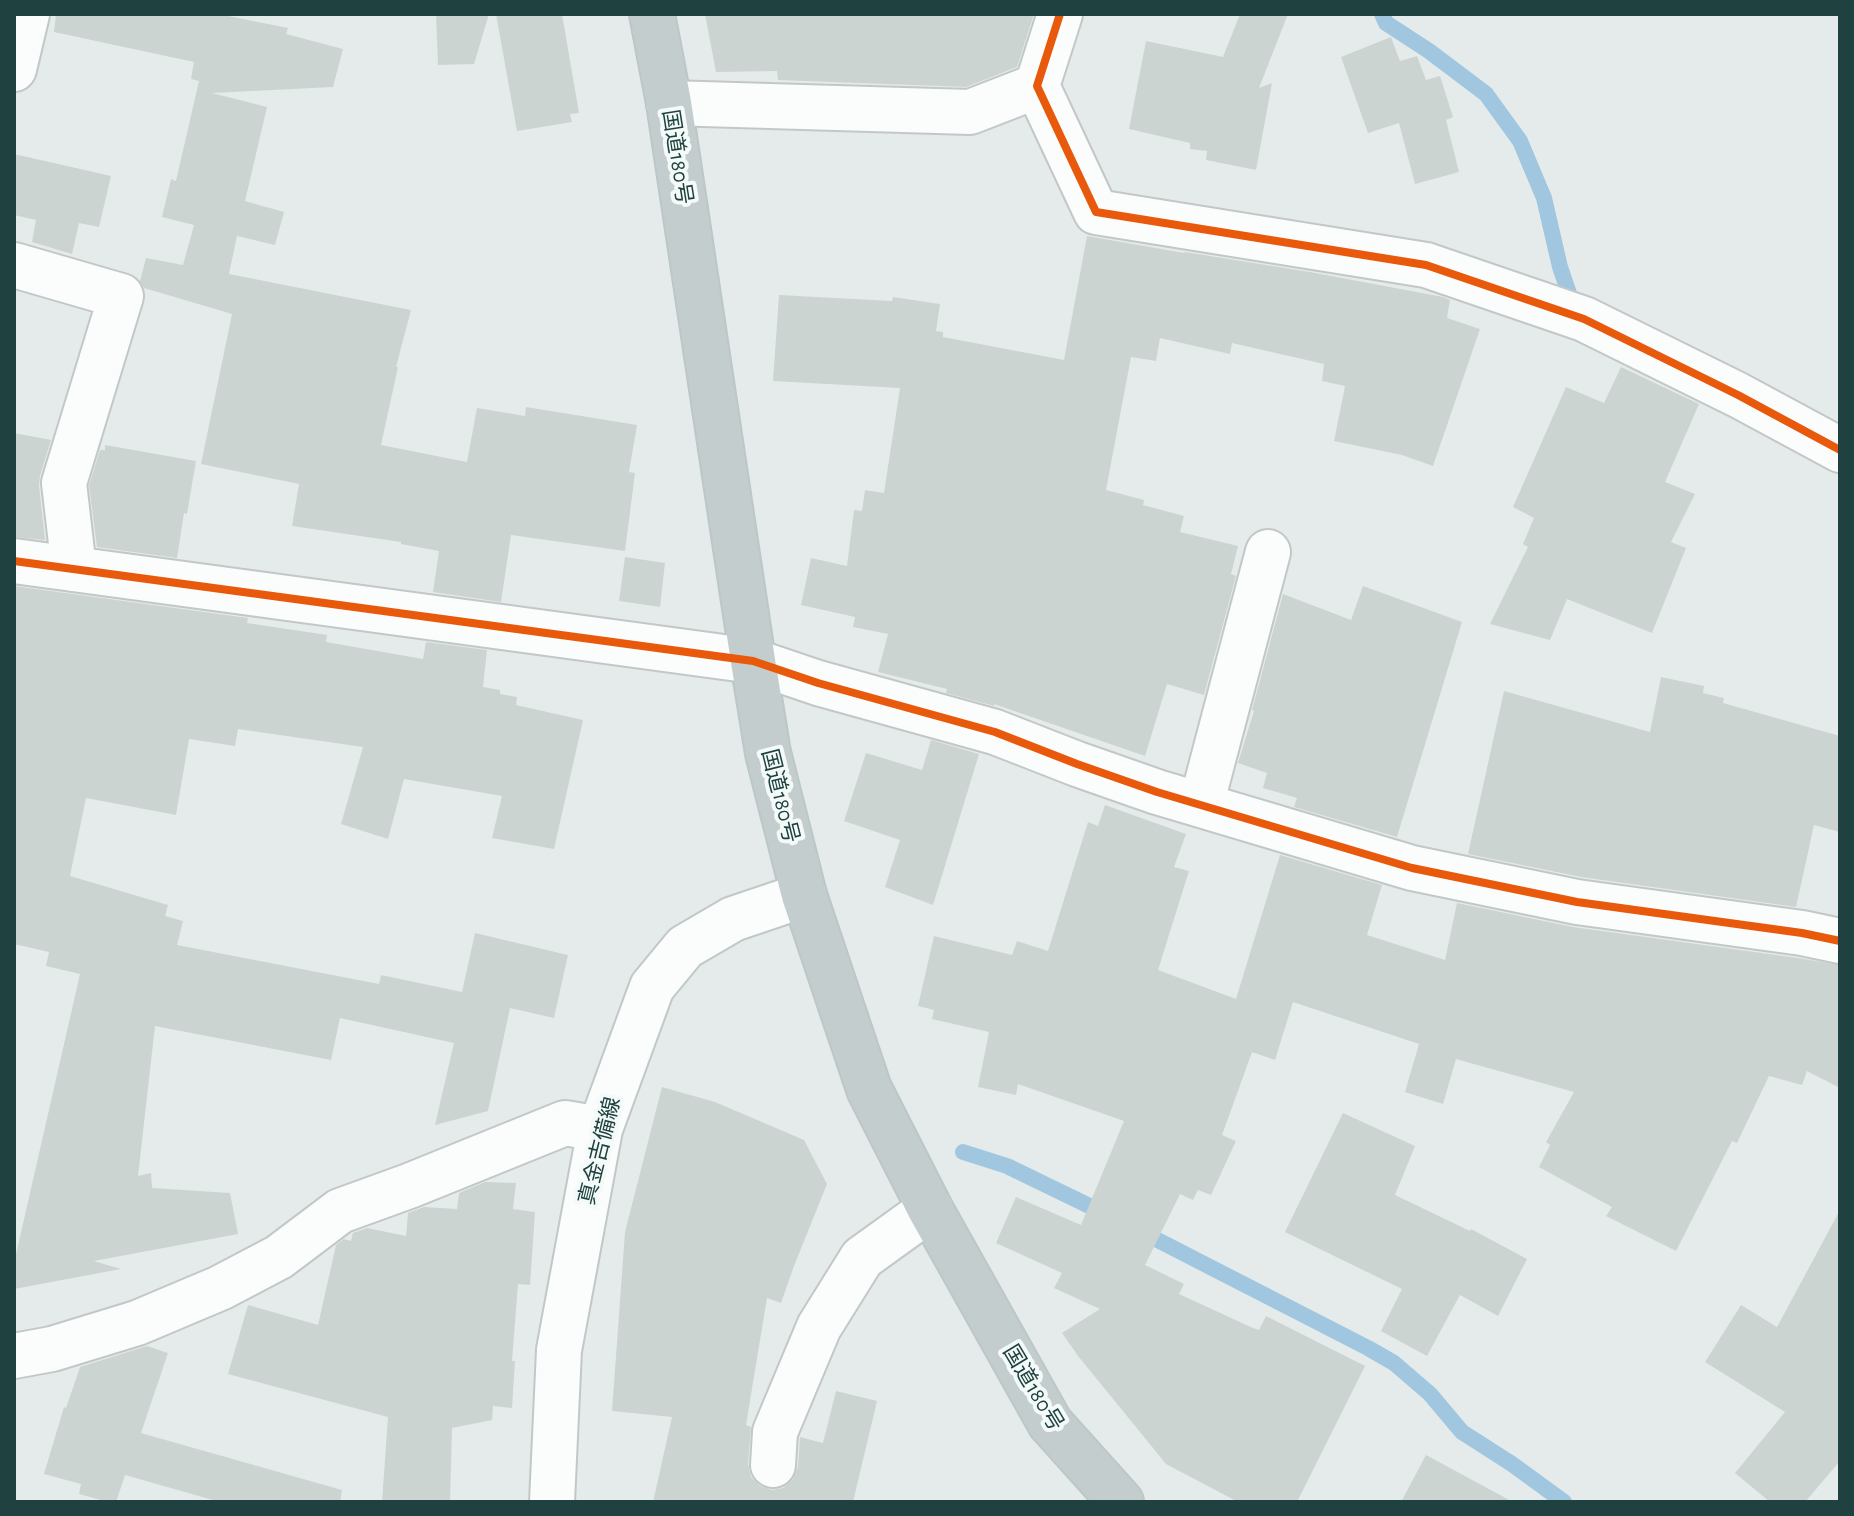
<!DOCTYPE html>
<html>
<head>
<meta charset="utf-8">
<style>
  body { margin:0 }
  #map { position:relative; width:1854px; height:1516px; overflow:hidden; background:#e5ebea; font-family:"Alegreya Sans",sans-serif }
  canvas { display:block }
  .frame { position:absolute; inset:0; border:16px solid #1f4140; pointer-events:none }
</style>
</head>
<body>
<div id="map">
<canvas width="1854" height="1516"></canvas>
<div class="frame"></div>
</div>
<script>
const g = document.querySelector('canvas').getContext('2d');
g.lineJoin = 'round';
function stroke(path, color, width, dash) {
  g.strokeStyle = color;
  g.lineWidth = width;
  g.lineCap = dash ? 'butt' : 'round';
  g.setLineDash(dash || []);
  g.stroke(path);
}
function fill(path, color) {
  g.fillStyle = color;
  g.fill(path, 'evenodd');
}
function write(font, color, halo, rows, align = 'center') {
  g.font = font + ' "Alegreya Sans","Noto Sans JP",sans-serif';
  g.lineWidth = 8;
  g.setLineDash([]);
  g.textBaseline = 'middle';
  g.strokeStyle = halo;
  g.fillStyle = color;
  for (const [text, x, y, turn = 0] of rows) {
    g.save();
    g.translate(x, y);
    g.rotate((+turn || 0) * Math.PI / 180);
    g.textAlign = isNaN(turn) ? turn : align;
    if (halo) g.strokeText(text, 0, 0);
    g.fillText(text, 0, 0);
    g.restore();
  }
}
stroke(new Path2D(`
  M1382,14L1386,23L1429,51L1486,94L1520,141L1544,198L1560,267L1574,308
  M963,1152L1007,1166L1108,1215
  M1140,1231L1368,1348L1394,1363L1430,1394L1462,1432L1512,1464L1564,1502`), '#a0c7df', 16);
fill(new Path2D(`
  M56,14H218L288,28L286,34L343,49L333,87L212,93L267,107L245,201L284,212L275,245L237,236L229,274L411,310L396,367H398L381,445L467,462L477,408L525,416L526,407L637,425L629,472L635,473L625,551L511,535L501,602L433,592L439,551L401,544V542L292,526L299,484L201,464L232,314L144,288L140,281L146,258L183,265L194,225L162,217L171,179L176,181L199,81L191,79L194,62L54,32Z
  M436,14H489L474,64L438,65Z
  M496,14H562L579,113L570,114L572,122L517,131Z
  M705,14H1034L1017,67L966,87L778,80L777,71L716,72Z
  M1240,14H1288L1259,88L1272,83L1256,170L1206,160L1207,151L1190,149V143L1129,129L1146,41L1223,57Z
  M1391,37L1400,61L1417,56L1426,80L1440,76L1453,117L1446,120L1459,172L1415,184L1399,123L1368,133L1341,57Z
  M14,154L111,176L99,227L79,223L72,254L32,242L36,220L14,215Z
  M1087,236L1184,253L1185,252L1310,272L1443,297L1450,300L1447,318L1480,329L1433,466L1402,455L1334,441L1345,386L1322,381L1324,364L1232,343L1230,354L1160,338L1156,361L1131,357L1106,490L1144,500L1143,505L1184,516L1180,532L1238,546L1231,574L1236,576L1204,695L1167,684L1145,756L994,704V706L946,693L947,689L878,672L888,634L853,627L855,617L801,605L811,558L847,566L854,510L862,511L865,490L884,493L900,388L773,381L779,295L892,301L893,297L940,304L936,331L943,332V337L1064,360Z
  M1621,367L1699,404L1665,482L1695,494L1671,542L1686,548L1652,633L1567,599L1550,640L1490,624L1528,547L1523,544L1534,518L1513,507L1566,387L1604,403Z
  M14,433L51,440L40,476L39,485L45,540L14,537Z
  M105,445L196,461L187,514L184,513L177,558L97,547L89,485L100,450H105Z
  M625,557L665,563L660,607L619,601Z
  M14,586L248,618L247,623L327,635L326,642L423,659L426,642L487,650L483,687L500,690V694L517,697L516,705L583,720L554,849L492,838L502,796L404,779L388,839L341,824L363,747L238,729L235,746L189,739L176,815L86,798L70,876L168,905L165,916L183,921L177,945L379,984L381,975L462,992L475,933L568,955L554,1018L510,1008L488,1111L435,1125L454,1043L340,1018L331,1060L155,1026L138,1176L151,1173L152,1188L230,1193L238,1234L94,1261L121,1269L14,1289V1263L80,974L46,966L49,952L14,944Z
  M1363,586L1462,622L1397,837L1294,807L1297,798L1263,788L1267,773L1238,763L1254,711L1252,710L1283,594L1351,620Z
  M1661,677L1704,686L1703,693L1724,698L1723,703L1840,736V832L1814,825L1796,907L1581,877L1468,854L1504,691L1650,732Z
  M931,740L979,754L933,905L885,887L900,840L844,821L866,753L922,770Z
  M1105,805L1186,834L1174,867L1189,871L1158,970L1236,999L1280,855L1382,885L1367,935L1445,960L1457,903L1573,927L1798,958L1840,965V1088L1807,1071L1802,1085L1769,1076L1737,1143L1732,1141L1676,1251L1606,1216L1612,1207L1539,1167L1550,1145L1546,1142L1574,1092L1456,1059L1443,1104L1405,1092L1419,1044L1293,1002L1275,1060L1252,1052L1222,1135L1236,1141L1211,1195L1198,1190L1193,1200L1180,1194L1145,1265L1184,1284L1179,1294L1253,1328L1259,1330L1266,1316L1365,1366L1297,1502H1238L1166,1464L1078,1356L1062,1333L1100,1309L1054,1288L1062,1273L996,1243L1016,1197L1081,1225L1124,1121L1018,1084L1016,1095L978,1087L989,1032L932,1019L934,1010L918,1006L934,936L1012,955L1017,941L1048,951L1088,822L1098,826Z
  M662,1087L715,1102L804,1140L827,1184L794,1266L781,1303L767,1298L746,1425L751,1427L748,1464L751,1477L760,1486L772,1490L783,1488L793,1479L798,1467L800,1437L823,1443L836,1391L877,1401L853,1502H653L672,1417L612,1411L625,1232Z
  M1343,1113L1415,1146L1395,1195L1470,1231L1471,1229L1527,1259L1498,1316L1460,1295L1427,1356L1381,1331L1402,1289L1285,1232Z
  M485,1182L516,1183L513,1209L535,1212L530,1285L518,1284L512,1361H515L512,1408L493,1406L492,1420L452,1428L450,1502H382L388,1417L228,1374L248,1305L318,1325L336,1245L344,1239L351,1241L353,1233L367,1228L406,1236L408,1213L424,1207L457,1209L459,1193Z
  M1840,1210V1461L1805,1502H1770L1735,1473L1785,1412L1705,1362L1741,1305L1777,1327Z
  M147,1346L168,1353L141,1433L342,1490L340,1502H220L125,1475L116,1502H108L79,1494L81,1484L44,1474L64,1407L66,1408L80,1367Z
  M1426,1455L1513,1502H1401Z`), '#ccd4d2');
const minor = new Path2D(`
  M1060,14L1037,86L1096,212L1426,265L1584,319L1738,395L1840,450
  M14,69L27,14
  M669,103L970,112L1037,86
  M14,265L121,296L64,483L74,569
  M14,561L753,661L818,683L995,732L1077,764L1157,792L1412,868L1577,902L1802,933L1840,941
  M1201,805L1268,552
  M14,1356L52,1349L137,1323L220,1288L279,1257L340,1211L409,1186L565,1123L600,1129
  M773,1465L775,1432L819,1327L862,1258L930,1209`);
const secondary = new Path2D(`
  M552,1502L559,1350L600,1129L652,987L685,947L733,919L804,895`);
const trunk = new Path2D(`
  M652,14L669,103L753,661L768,753L804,895L869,1089L930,1209L1050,1423L1121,1502`);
stroke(minor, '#c2c8c7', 48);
stroke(secondary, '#c0c9c8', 48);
stroke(trunk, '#bcc7c7', 48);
stroke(minor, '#fbfcfc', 44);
stroke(secondary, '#fbfcfc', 44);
stroke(trunk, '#c4cdcd', 44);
stroke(new Path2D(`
  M1060,14L1037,86L1096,212L1426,265L1584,319L1738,395L1840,450
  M14,561L753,661L818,683L995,732L1077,764L1157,792L1412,868L1577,902L1802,933L1840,941`), '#e8590c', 8);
write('22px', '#1f4140', '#f3faf8', [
  ["国道180号",677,157,81],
  ["国道180号",780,796,76],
  ["真金吉備線",600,1151,-76],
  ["国道180号",1033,1388,59]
]);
</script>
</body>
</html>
